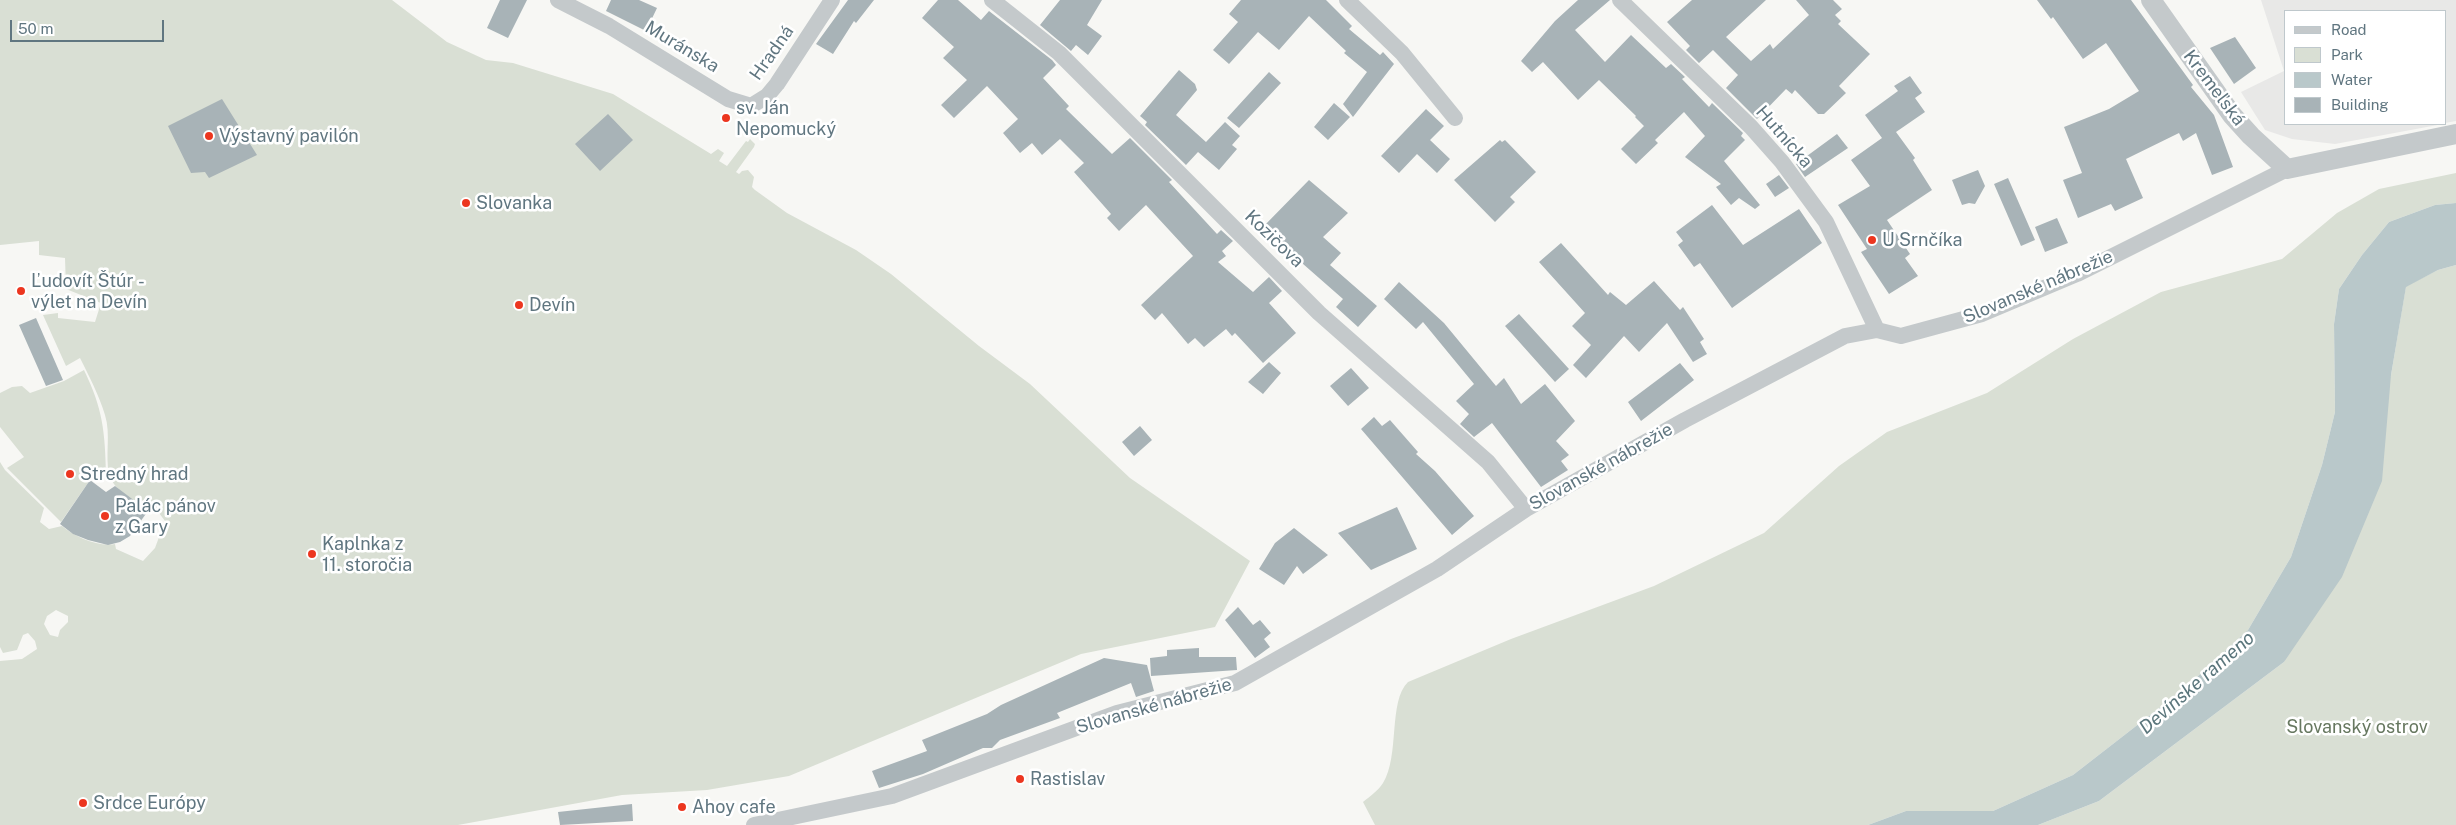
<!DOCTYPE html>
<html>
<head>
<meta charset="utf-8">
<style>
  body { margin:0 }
  #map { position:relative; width:2456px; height:825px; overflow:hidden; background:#f7f7f4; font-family:"Public Sans",sans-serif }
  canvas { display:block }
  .legend { position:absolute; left:2284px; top:10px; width:162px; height:115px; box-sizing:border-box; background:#fff; border:1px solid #bfc8cc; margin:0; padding:6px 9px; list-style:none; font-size:15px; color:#607680 }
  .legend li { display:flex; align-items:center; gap:10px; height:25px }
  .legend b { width:25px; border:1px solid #bfc8cc }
  .scale { position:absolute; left:10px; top:20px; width:154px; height:22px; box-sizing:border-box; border:2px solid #607680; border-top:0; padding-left:6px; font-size:15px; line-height:18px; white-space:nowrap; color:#607680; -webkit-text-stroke:4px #fff; paint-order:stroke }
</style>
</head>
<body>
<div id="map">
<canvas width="2456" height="825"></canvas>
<ul class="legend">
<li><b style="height:6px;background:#c4c9cb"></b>Road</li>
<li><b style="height:14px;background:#d9dfd4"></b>Park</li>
<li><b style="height:14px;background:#b9c8ca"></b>Water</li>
<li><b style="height:14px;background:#a8b3b7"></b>Building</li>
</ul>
<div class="scale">50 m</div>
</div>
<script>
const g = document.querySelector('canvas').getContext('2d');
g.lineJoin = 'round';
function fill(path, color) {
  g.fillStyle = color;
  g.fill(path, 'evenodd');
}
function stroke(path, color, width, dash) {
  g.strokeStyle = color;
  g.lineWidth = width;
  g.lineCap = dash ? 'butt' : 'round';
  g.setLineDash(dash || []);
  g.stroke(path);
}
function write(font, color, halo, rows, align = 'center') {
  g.font = font + ' "Public Sans",sans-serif';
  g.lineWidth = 5;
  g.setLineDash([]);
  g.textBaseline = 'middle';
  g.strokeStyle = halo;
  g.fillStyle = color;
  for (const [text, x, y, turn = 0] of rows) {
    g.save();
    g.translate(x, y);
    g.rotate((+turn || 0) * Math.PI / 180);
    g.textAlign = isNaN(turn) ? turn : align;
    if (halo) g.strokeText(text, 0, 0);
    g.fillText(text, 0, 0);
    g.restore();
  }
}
fill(new Path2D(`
  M2261,0H2456V121L2445,123V11H2285V124H2443L2335,144L2292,139L2265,130L2241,92L2284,71Z`), '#e8e8e7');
fill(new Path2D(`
  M0,0H392L447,42L486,60L513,63L613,94L711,154L718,149L724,153L719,161L727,166L746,141L748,142L750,139L755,144L754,147L736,172L739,174L742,171L748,170L754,177L752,187L755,190L787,213L856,250L891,274L979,346L1030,384L1130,478L1250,561L1215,627L1081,654L789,776L707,790L622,795L458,825H0V661L22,659L37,649L35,641L28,633L23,635L17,650L3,653L0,647V462L5,470L44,508L40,522L49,529L62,526C75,537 98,547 115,544L116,549L143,561L155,548L165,521L156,509L148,511C135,502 113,490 109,474C105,455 111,434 105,415C99,395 89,376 80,358L66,366L43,315L58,313V318L95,322L101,303L66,289L65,258L39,255V241L0,245ZM56,610L68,616V622L60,630L58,637L50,635L44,624L47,616Z
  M2456,173V203L2435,205L2389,222L2362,255L2339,289L2334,324L2335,412L2322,465L2291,557L2248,630L2185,688L2073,775L1993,811H1906L1868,825H1375L1363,802C1369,797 1379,790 1383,783C1400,756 1388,701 1408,682L1511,639L1654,586L1764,533L1839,466L1887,432L1987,393L2073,339L2161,292L2282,259L2337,213L2379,189Z
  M2456,265V825H2038L2099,801L2284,662L2391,375L2406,286L2438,270Z
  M84,370C103,409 105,432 106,475L90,480L61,522L7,468L24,457L0,427V393L12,387L22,386L30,393L64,381Z`), '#d9dfd4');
fill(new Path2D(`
  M2456,203V265L2438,270L2406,287L2391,375L2382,481L2342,577L2284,662L2099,801L2038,825H1868L1906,811H1993L2073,775L2185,688L2248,630L2291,557L2322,465L2335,412L2334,324L2339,289L2362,255L2389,222L2435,205Z`), '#b9c8ca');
fill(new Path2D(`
  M500,0H527L508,38L487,28Z
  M611,0H639L657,8L646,31L606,11Z
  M848,0H874L856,23L854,21L833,54L816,44Z
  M938,0H958L981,20L989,11L1052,60L1056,65L1043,78L1069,106L1066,109L1112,154L1130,138L1172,180L1169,182L1217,234L1221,230L1233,241L1222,251L1226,256L1218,262L1253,292L1269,277L1282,291L1269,303L1296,333L1263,363L1235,333L1232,336L1226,329L1204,347L1195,338L1188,344L1162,313L1155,320L1141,305L1193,256L1146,205L1119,231L1107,218L1111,214L1074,172L1084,163L1060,139L1042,155L1032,143L1020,153L1003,133L1018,119L987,86L954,118L941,105L967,80L943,58L954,47L922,18Z
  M1060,0H1102L1087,25L1102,36L1088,55L1076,45L1071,51L1040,25Z
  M1241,0H1326L1352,26L1349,29L1380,55L1383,52L1394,64L1353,117L1343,104L1367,72L1344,53L1346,51L1309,16L1279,50L1258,32L1229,64L1213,50L1238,22L1229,14Z
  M1578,0H1610L1575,30L1605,62L1631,35L1666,68L1671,64L1685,77L1682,79L1709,107L1712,103L1743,133L1741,136L1745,140L1724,161L1760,205L1755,209L1739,198L1731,205L1716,187L1721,184L1685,157L1705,136L1684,112L1655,140L1658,143L1636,164L1621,149L1644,126L1635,117L1636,116L1599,80L1578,100L1543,62L1532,72L1521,61L1555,21Z
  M1692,0H1766L1726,37L1751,61L1770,44L1773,49L1809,15L1796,0H1833L1842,9L1835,15L1841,21L1838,24L1870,54L1839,86L1846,93L1824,114H1818L1795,90L1792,94L1786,89L1757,119L1726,88L1738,75L1713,50L1699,63L1686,50L1690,46L1667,22Z
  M2037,0H2131L2193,85L2191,87L2214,115L2233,167L2212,175L2196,133L2183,141L2179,133L2126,159L2143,198L2115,211L2111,204L2078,218L2063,180L2082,173L2064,127L2109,109L2139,91L2106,43L2083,59L2053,17L2051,19Z
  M2235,37L2256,68L2234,84L2210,48Z
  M1179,70L1195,84L1197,90L1176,115L1206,142L1225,122L1240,136L1232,145L1237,149L1219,170L1198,152L1186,165L1145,125L1147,122L1140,116Z
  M1269,72L1281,83L1239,128L1227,118Z
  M1910,76L1922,93L1915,98L1925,112L1896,132L1915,158L1913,160L1932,190L1887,220L1910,254L1905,258L1918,276L1889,294L1861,252L1867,249L1838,205L1870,186L1851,160L1882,138L1865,115L1898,91L1894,86Z
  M222,99L257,155L209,178L205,172L191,173L168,126Z
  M1334,103L1350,117L1328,140L1314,127Z
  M1426,109L1444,126L1430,140L1450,159L1437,173L1417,154L1399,173L1381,156Z
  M608,114L633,140L600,171L575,144Z
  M1837,134L1848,148L1805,177L1796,164Z
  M1500,140L1502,142L1505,140L1536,172L1510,197L1515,202L1495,222L1454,180Z
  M1978,170L1985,186L1975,204L1969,203L1962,205L1952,180Z
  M1779,175L1789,188L1775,197L1766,184Z
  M2008,178L2035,240L2021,246L1994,184Z
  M1309,180L1348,213L1323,237L1341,253L1330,265L1377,306L1358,327L1336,307L1343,299L1262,228Z
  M1712,205L1743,245L1799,209L1822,243L1732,308L1700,263L1694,267L1678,245L1683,241L1676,232Z
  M2057,218L2068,243L2045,252L2035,227Z
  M1561,243L1608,295L1610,292L1626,305L1654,281L1680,310L1683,307L1704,339L1700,342L1707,354L1693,362L1667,323L1639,352L1624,336L1586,378L1573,365L1591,345L1572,326L1585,313L1539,262Z
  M1399,282L1444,323L1496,386L1504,378L1521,404L1545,384L1575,421L1556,441L1569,455L1561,461L1568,470L1541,487L1492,423L1474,437L1460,424L1469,414L1456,401L1474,384L1423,322L1416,329L1384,299Z
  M1519,314L1569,369L1555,382L1505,326Z
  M36,318L63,380L46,386L19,325Z
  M1269,362L1281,373L1263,394L1248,382Z
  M1680,363L1694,380L1641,421L1628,402Z
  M1351,368L1369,388L1348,406L1330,386Z
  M1374,417L1382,426L1390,420L1418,452L1416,454L1435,471L1474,516L1452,535L1361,429Z
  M1140,426L1152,440L1134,456L1122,442Z
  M90,480L106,492L115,486L148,511L130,536L120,542L108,545L88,540L73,534L60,524Z
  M1397,507L1417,549L1371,570L1338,533Z
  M1294,528L1328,555L1303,574L1297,566L1284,585L1259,569L1275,543Z
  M1238,607L1253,625L1260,620L1271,633L1264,639L1270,647L1255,658L1225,620Z
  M1199,648V657H1236L1237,670L1151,676L1150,658L1167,656V650Z
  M1104,658L1147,665L1154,691L1136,697L1131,683L1057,713L1060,718L1000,740L992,748H983L923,774L879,788L872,771L927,751L922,740L987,714L1001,705Z
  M632,804L633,821L560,825L558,812Z`), '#a8b3b7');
stroke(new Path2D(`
  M558,0L609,26L728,99L751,106L767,96L777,84L832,0
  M992,0L1059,53L1319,313L1488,462L1526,509
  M1347,0L1402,53L1455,118
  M1620,0L1751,127L1782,162L1826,222L1877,330
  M754,825L892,796L1117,713L1235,683L1437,569L1526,509L1685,420L1845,336L1877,330L1901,336L1982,314L2077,274L2287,169`), '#c4c9cb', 16);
stroke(new Path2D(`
  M2151,0L2232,115L2251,136L2287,169L2456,134`), '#c4c9cb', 20);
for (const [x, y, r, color] of [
  [726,118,5,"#ec361f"],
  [209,136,5,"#ec361f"],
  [466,203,5,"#ec361f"],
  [1872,240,5,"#ec361f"],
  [21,291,5,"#ec361f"],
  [519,305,5,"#ec361f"],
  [70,474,5,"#ec361f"],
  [105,516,5,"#ec361f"],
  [312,554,5,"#ec361f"],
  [1020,779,5,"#ec361f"],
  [83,803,5,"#ec361f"],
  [682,807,5,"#ec361f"]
]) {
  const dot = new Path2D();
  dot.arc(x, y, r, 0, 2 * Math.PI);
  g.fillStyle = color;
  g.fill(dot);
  stroke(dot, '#fff', 2);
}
write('18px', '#607680', '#fff', [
  ["Muránska",682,47,31],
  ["Hradná",772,53,-55],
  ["Kremeľská",2214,88,53],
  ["Hutnícka",1784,137,49],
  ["Kozičova",1274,239,44],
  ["Slovanské nábrežie",2038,287,-23],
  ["Slovanské nábrežie",1601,467,-29],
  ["Slovanské nábrežie",1154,706,-16]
]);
write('18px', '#607680', '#fff', [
  ["sv. Ján",736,108],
  ["Nepomucký",736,129],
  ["Výstavný pavilón",219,136],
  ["Slovanka",476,203],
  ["U Srnčíka",1882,240],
  ["Ľudovít Štúr -",31,281],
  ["výlet na Devín",31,302],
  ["Devín",529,305],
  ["Stredný hrad",80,474],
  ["Palác pánov",115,506],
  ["z Gary",115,527],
  ["Kaplnka z",322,544],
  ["11. storočia",322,565],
  ["Rastislav",1030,779],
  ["Srdce Európy",93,803],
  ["Ahoy cafe",692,807]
], 'left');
write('18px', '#677860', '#fff', [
  ["Slovanský ostrov",2357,727]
]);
write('italic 19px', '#5b767c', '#fff', [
  ["Devínske rameno",2197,683,-41]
]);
</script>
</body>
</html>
